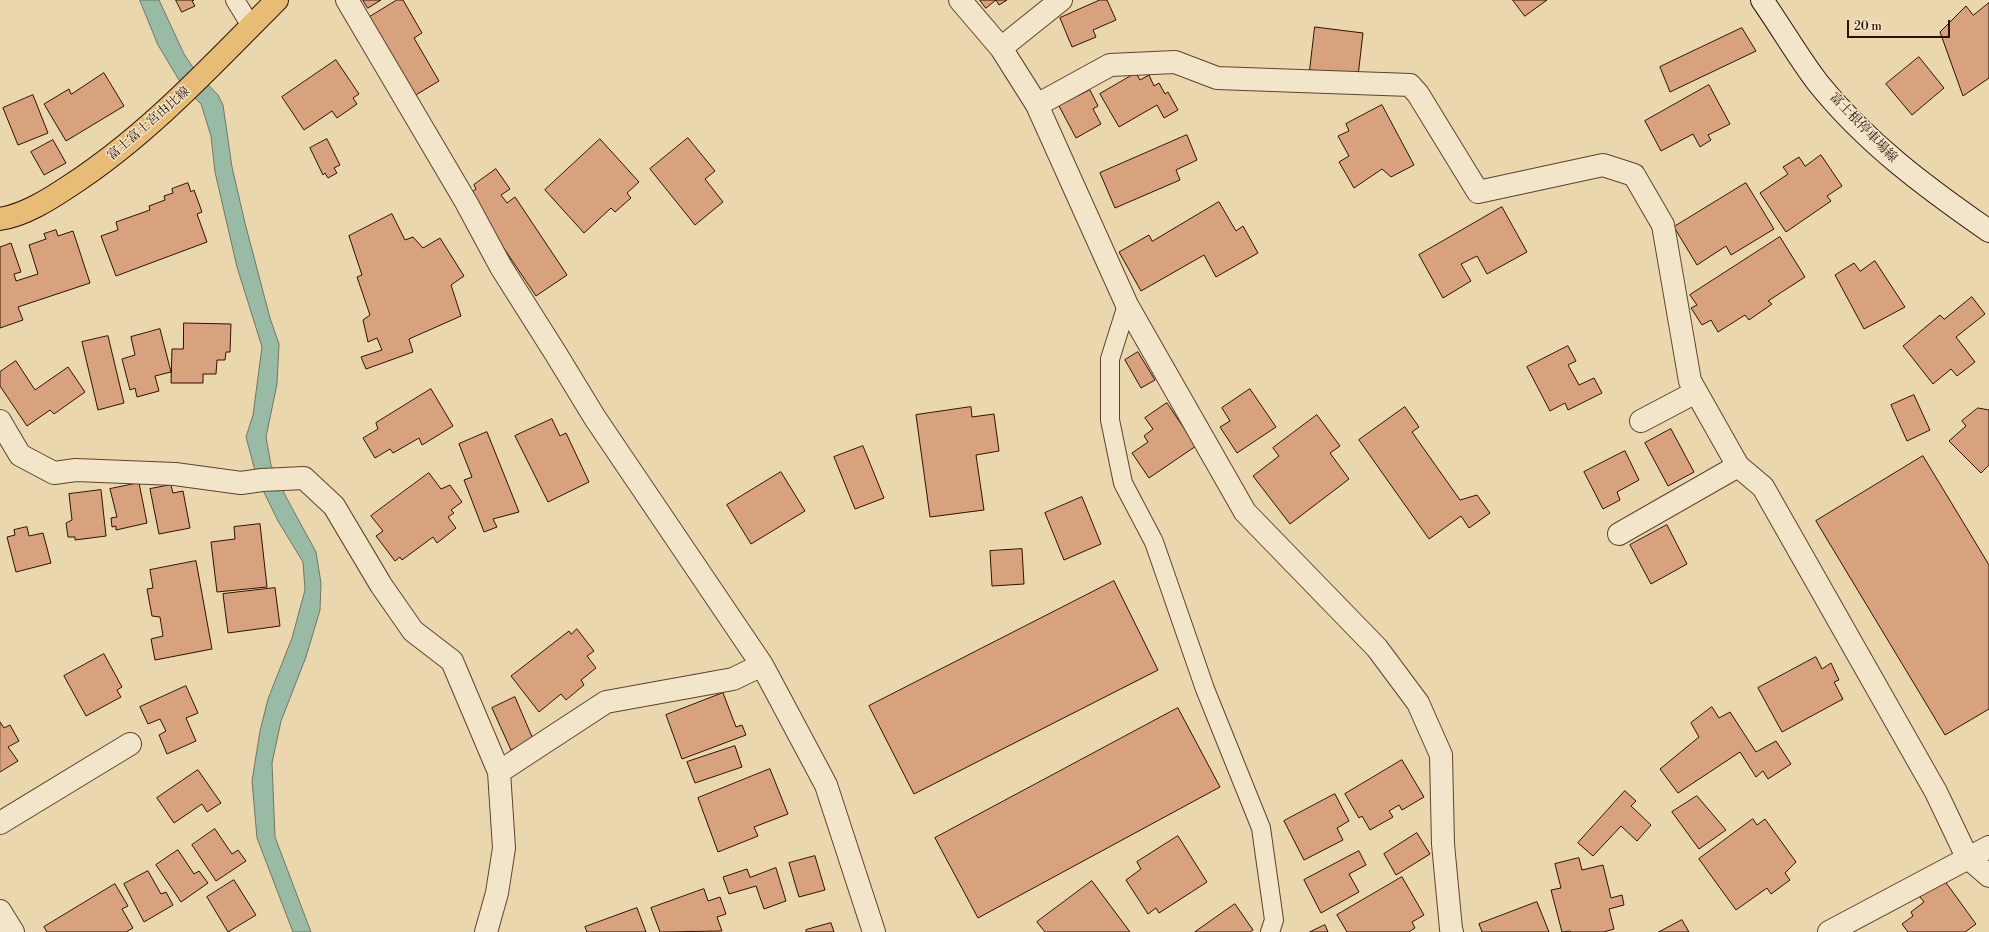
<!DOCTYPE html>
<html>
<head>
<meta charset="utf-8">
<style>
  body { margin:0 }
  #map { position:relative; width:1989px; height:932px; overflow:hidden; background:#ebd7ae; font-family:"Libre Bodoni",serif }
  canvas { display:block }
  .scale { position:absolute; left:1847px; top:20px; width:103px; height:18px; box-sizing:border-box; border:2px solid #2f1103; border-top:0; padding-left:5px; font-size:12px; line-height:14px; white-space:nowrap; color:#2f1103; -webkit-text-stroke:3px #f2e5ca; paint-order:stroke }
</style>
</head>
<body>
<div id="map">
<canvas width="1989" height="932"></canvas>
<div class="scale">20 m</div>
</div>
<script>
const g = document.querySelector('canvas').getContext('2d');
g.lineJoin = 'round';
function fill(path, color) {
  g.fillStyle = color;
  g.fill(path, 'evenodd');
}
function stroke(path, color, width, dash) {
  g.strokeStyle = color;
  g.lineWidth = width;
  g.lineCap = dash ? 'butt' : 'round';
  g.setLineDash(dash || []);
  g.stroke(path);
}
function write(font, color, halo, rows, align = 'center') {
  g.font = font + ' "Libre Bodoni","Noto Serif JP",serif';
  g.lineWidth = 3;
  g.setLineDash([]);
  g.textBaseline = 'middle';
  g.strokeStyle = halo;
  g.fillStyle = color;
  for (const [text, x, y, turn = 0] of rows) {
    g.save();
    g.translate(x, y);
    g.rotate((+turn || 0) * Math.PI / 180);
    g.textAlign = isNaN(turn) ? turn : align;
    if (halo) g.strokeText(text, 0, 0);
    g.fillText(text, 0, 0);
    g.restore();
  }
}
const water = new Path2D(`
  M140,0H159L184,54L196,72L218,95L223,105L232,167L245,223L270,318L279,344L277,384L266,437L271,465L286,497L316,552L321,583L320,610L306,657L281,721L272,763L275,837L311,932H293L257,838L252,781L260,731L268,699L292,638L305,590L303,562L278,521L257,478L246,437L253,415L262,347L237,267L215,172L211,136L201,104L182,85L158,45Z`);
fill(water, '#99baa5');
stroke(water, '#6f7664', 1);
const building = new Path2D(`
  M176,0H194L192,1L195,6L182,12Z
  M363,0H381L368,8Z
  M397,0H403L422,33L414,38L439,81L414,96L368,18Z
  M980,0H1007L999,5L996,0L986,8Z
  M1100,0H1107L1116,20L1093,30L1096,37L1072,47L1060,18Z
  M1513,0H1547L1525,16Z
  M1989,3V78L1963,96L1940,32L1966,6L1973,15Z
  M1315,27L1363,33L1358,76L1310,70Z
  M1742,28L1756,51L1670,92L1660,67Z
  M1919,57L1944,88L1912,115L1886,84Z
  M336,60L359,94L353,98L357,104L337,118L332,111L304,130L282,97Z
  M104,73L124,106L66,141L44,104L69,89L71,94Z
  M1136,73L1140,80L1149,75L1154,86L1159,83L1165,94L1168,92L1178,110L1164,118L1157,105L1119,127L1100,94Z
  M1709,85L1730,124L1708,135L1711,140L1700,147L1693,134L1661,151L1645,121Z
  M1090,90L1098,106L1093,109L1101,124L1076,138L1059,106Z
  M33,95L48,133L18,145L3,108Z
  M1382,105L1414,165L1391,177L1382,169L1354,188L1339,162L1349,156L1338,136L1349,131L1346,124Z
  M1187,135L1197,160L1176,170L1180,180L1115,208L1100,173Z
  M688,138L715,171L705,179L723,202L695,225L650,169Z
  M327,139L340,165L334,168L337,173L328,178L325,173L323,175L310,148Z
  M600,139L639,182L627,193L631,198L615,212L611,208L584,233L545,190Z
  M53,140L66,163L44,175L31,152Z
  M1821,155L1842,186L1827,196L1831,201L1786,232L1760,193L1788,174L1783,167L1799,157L1805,166Z
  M496,169L510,189L501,195L507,203L515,197L567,275L536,296L468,195L476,189L474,185Z
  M188,183L191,192L194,190L202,212L197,214L207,242L116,276L101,236L118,230L116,222L150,210L149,206L165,200L164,196L173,193L172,189Z
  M1746,183L1774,229L1731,255L1726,246L1697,265L1674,227Z
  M1219,202L1236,231L1243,226L1258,253L1216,277L1204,255L1141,291L1119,252L1149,235L1152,241Z
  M1502,207L1527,252L1487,274L1477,256L1461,264L1471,281L1443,298L1419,255Z
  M392,214L405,240L413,237L423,248L440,238L464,276L451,285L461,316L409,339L413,352L366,369L361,357L382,350L377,338L368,342L363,320L370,315L357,277L362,275L349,236Z
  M56,230L58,236L73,231L90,283L18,307L23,320L0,328V247L11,243L21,272L14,274L16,281L38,274L29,245L46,239L44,234Z
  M1780,237L1805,277L1768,301L1772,304L1749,320L1745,315L1718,332L1711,320L1702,325L1691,308L1697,305L1690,295Z
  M1875,261L1905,307L1864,329L1835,275L1854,263L1860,271Z
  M1972,297L1985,314L1956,337L1975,362L1957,376L1951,369L1933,384L1903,346L1940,315L1944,319Z
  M184,323L231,324L230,352H226L225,360H217L216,374H203V383H171L172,349H183Z
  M160,329L171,372L155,376L159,391L137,397L135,388L130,390L122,359L135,355L131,337Z
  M108,336L124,403L98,410L82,342Z
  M1568,346L1576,361L1568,365L1579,385L1594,378L1602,393L1568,410L1565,403L1550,411L1527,367Z
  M1138,352L1155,380L1141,388L1125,360Z
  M16,361L35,390L68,367L85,392L54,414L50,410L27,426L0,386V372Z
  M431,389L453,426L422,445L419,438L393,453L390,449L375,458L363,438L378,429L376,423Z
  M1250,389L1276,427L1237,453L1220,427L1230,421L1222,408Z
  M1914,395L1930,430L1907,441L1891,405Z
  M1167,403L1196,446L1149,478L1132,453L1148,442L1144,436L1153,429L1145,418Z
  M971,407L972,417L994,414L999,451L976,455L984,510L930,517L916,415Z
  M1405,407L1419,427L1412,432L1460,500L1477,495L1490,513L1469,528L1461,516L1429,539L1359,440Z
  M1978,408L1989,410V465L1981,473L1949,441L1966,426L1962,421Z
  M1317,415L1340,446L1330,453L1349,479L1290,524L1253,476L1279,456L1273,448Z
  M552,419L560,436L566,433L589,482L548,502L515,436Z
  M1671,429L1694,472L1668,486L1645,443Z
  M487,432L519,512L493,519L497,527L484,532L464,480L472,477L459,444Z
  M863,446L884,498L855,509L834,457Z
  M1625,451L1639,480L1617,492L1620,500L1603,509L1584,472Z
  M1923,456L1989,565V709L1945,735L1816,521Z
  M781,472L805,511L751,544L727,505Z
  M429,473L441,489L450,485L462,502L451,510L454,513L448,517L456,528L437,543L433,537L402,560L400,557L395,561L376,536L383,531L371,516Z
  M139,483L147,523L116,530V526L112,527L111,518L117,517L110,489Z
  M171,485L173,493L183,491L190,528L159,534L150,489Z
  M101,490L106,536L75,540V537H68L66,523L72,520L69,494Z
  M1082,497L1101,544L1064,560L1045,513Z
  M260,524L267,587L217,592L211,542L235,539L234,527Z
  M1667,525L1687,564L1651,584L1630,545Z
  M27,527L29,536L43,533L51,563L16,572L7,537L15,535L14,530Z
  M1022,549L1024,584L992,586L990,551Z
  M196,561L212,649L155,660L151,639L163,636L160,617L152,616L147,589L153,588L150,570Z
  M1114,581L1158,670L914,794L869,706Z
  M275,588L280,626L228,633L223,594Z
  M577,629L594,651L587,656L596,668L581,680L584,685L566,700L561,694L539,712L511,676L569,631L571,634Z
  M104,654L122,687L117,690L121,697L86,716L64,676Z
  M1816,657L1822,669L1831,663L1839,680L1834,682L1843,699L1782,732L1758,688Z
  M186,686L198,713L186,718L196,741L167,754L159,735L166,731L160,719L148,724L140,707Z
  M723,693L736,727L742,725L746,735L682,759L666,715Z
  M515,697L533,739L511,750L492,708Z
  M1712,707L1719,718L1730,712L1756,752L1776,741L1791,764L1768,779L1763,771L1756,777L1740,752L1678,793L1660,769L1699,737L1691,723Z
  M1178,708L1220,787L978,918L935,838Z
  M0,722L4,728L10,725L19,741L8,747L18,761L0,772Z
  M735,746L742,767L695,783L687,762Z
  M1402,760L1424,797L1402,810L1399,805L1389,811L1393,817L1370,830L1362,816L1359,818L1345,794Z
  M770,769L788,814L754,827L758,836L718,852L698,798Z
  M198,770L221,803L207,812L202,804L174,823L157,798Z
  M1625,791L1636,801L1631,806L1651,825L1637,841L1621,826L1593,856L1578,843Z
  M1335,794L1349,821L1337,828L1343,840L1304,860L1284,821Z
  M1697,796L1726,830L1699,849L1672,812Z
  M1753,819L1757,825L1765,819L1796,862L1785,873L1790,880L1771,894L1767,888L1736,910L1699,859Z
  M215,829L232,854L238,850L246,861L216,881L192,845Z
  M1417,833L1430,854L1396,875L1384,854Z
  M1178,836L1207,882L1159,913L1156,908L1148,914L1126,880L1141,869L1137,862Z
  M178,850L194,874L199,871L208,883L181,902L156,865Z
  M1359,851L1366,865L1349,874L1359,892L1321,913L1304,880Z
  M815,856L825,890L799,897L789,863Z
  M1579,858L1582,870L1603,865L1611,898L1622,895L1624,905L1609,909L1614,929L1604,932H1571L1570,931L1562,932L1551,890L1561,888L1555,864Z
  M776,868L786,901L764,909L756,886L729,894L723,877L747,869L750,877Z
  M148,871L161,894L166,892L173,905L144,922L124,884Z
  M1402,877L1424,915L1412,922L1415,928L1409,932H1347L1337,915Z
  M234,880L256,915L228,932L207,897Z
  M1944,880L1976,924L1965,932H1908L1902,924L1913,916L1911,912L1924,902L1920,897Z
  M1092,881L1130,932H1045L1037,922Z
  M115,884L128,906L122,909L133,928L126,932H47L44,927Z
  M704,889L708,901L720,897L726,914L717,917L722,931L660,932L651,908Z
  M1537,902L1549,932H1482L1479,924Z
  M1235,904L1253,930L1250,932H1195Z
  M637,908L646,932H587L585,927Z
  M1682,920L1689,932H1659Z
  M831,923L834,932H806V930Z
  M1325,925L1328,932H1310Z`);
fill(building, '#d9a27f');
stroke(building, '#2f1103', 1);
const lane = new Path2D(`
  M235,0L251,26
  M1127,305L1110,359V420L1123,483L1154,542L1205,689L1261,828L1274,920L1270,932`);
const street = new Path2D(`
  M347,0L466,202L501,267L556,354L595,418L762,665L826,785L874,932
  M960,0L1001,48L1037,105L1127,305L1245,512L1377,648L1418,703L1441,755L1443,844L1451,929L1452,932
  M1001,48L1061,0
  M1037,105L1110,65L1175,62L1217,78L1410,85L1418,94L1478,192L1603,165L1634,175L1663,225L1690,381L1738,466L1763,487L1936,792L1967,857L1989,876
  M0,421L20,455L54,473L76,470L175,474L241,483L262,480L304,478L334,506L381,585L413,631L452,661L499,772L504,848L497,893L486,932
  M1641,421L1696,392
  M1619,534L1738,466
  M499,772L606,702L733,679L762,665
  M0,823L130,744
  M0,911L13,932
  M1829,932L1989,847`);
const secondary = new Path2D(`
  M1762,0C1781,27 1798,57 1818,83C1866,143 1927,188 1989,231`);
const primary = new Path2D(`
  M0,219C25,215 50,199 71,185C149,134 211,66 277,0`);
stroke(lane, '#5e422e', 20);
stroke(street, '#5e422e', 24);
stroke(secondary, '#2f1103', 24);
stroke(primary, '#2f1103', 24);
stroke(lane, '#f2e5ca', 18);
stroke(street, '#f2e5ca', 22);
stroke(secondary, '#f2e5ca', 22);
stroke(primary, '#e6bc77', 22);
write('13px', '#2f1103', '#f2e5ca', [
  ["富士富士宮由比線",149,124,-41],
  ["富士根停車場線",1863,128,46]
]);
</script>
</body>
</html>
